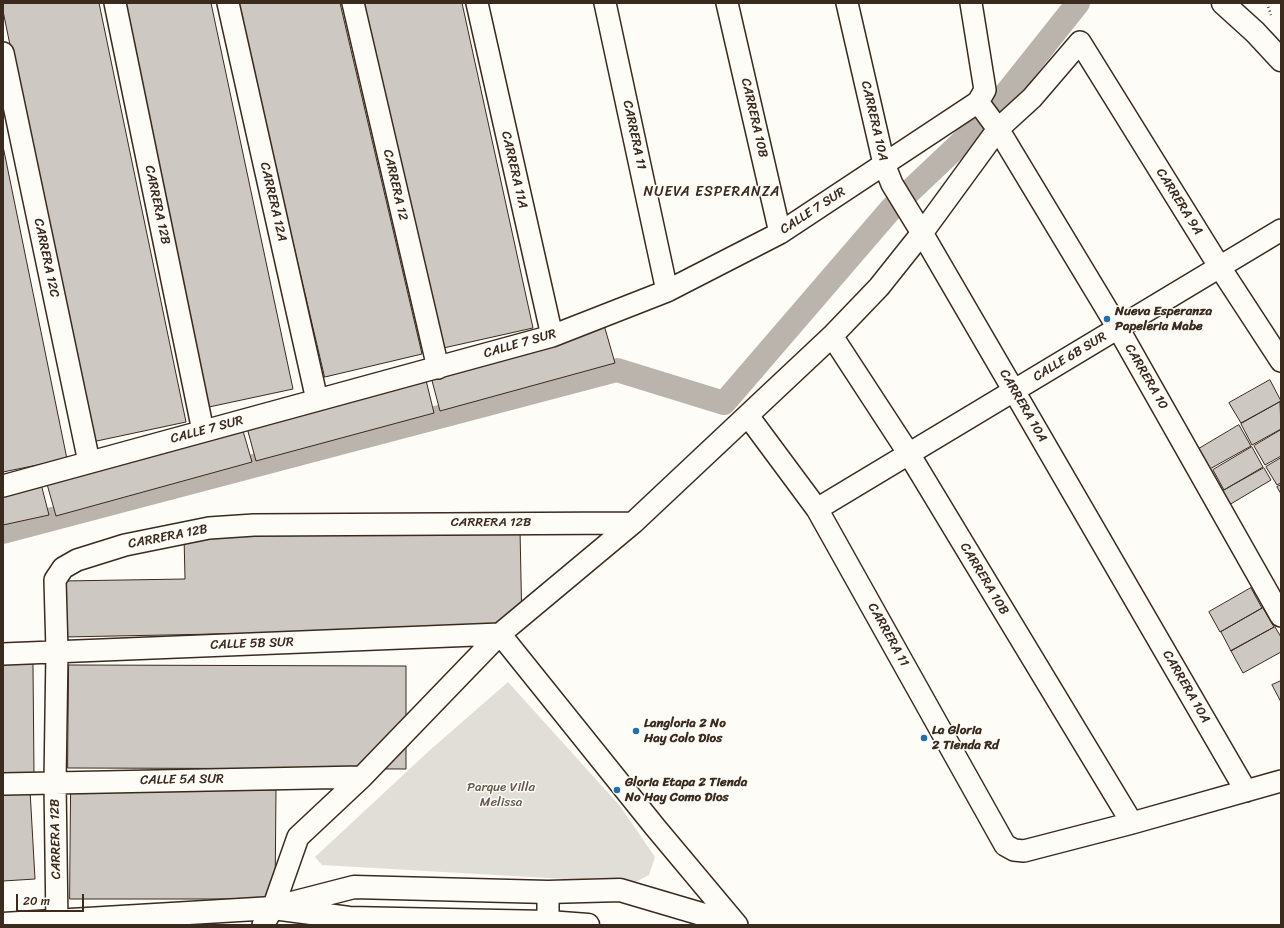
<!DOCTYPE html>
<html>
<head>
<meta charset="utf-8">
<style>
  body { margin:0 }
  #map { position:relative; width:1284px; height:928px; overflow:hidden; background:#fdfcf7; font-family:Sriracha,sans-serif }
  canvas { display:block }
  .frame { position:absolute; inset:0; border:4px solid #3b2a1e; pointer-events:none }
  .scale { position:absolute; left:16px; top:894px; width:68px; height:18px; box-sizing:border-box; border:2px solid #3b2a1e; border-top:0; padding-left:5px; font-size:12px; line-height:14px; white-space:nowrap; color:#3b2a1e; -webkit-text-stroke:3px #fdfcf7; paint-order:stroke }
</style>
</head>
<body>
<div id="map">
<canvas width="1284" height="928"></canvas>
<div class="frame"></div>
<div class="scale">20 m</div>
</div>
<script>
const g = document.querySelector('canvas').getContext('2d');
g.lineJoin = 'round';
function fill(path, color) {
  g.fillStyle = color;
  g.fill(path, 'evenodd');
}
function stroke(path, color, width, dash) {
  g.strokeStyle = color;
  g.lineWidth = width;
  g.lineCap = dash ? 'butt' : 'round';
  g.setLineDash(dash || []);
  g.stroke(path);
}
function write(font, color, halo, rows, align = 'center') {
  g.font = font + ' Sriracha,sans-serif';
  g.lineWidth = 3;
  g.setLineDash([]);
  g.textBaseline = 'middle';
  g.strokeStyle = halo;
  g.fillStyle = color;
  for (const [text, x, y, turn = 0] of rows) {
    g.save();
    g.translate(x, y);
    g.rotate((+turn || 0) * Math.PI / 180);
    g.textAlign = isNaN(turn) ? turn : align;
    if (halo) g.strokeText(text, 0, 0);
    g.fillText(text, 0, 0);
    g.restore();
  }
}
fill(new Path2D(`
  M508,682L620,806L655,857L649,875L634,883L322,865L315,857L430,750Z`), '#e1ded7');
stroke(new Path2D(`
  M3,532L617,370L724,403L891,209L985,120L1078,3`), '#bbb4ad', 24);
const building = new Path2D(`
  M3,3H99L186,422L92,442L3,11Z
  M124,3H211L293,389L209,407Z
  M237,3H340L422,354L325,377Z
  M364,3H462L533,328L439,349Z
  M3,146L67,459L3,472Z
  M604,325L615,363L440,411L430,373Z
  M425,376L434,413L256,461L246,424Z
  M1270,380L1281,401L1241,423L1229,403Z
  M1280,402L1281,429L1252,445L1241,424Z
  M241,424L252,462L56,516L45,477Z
  M1239,425L1251,446L1208,470L1197,450Z
  M1281,430V456L1265,465L1254,446Z
  M1252,447L1263,467L1224,490L1213,470Z
  M1281,458V483L1277,485L1266,467Z
  M1264,468L1271,480L1229,505L1221,492Z
  M40,480L49,515L3,525V488Z
  M1281,485V494L1277,487Z
  M520,529L522,628L64,637L63,581L185,579L184,535Z
  M1251,588L1262,608L1220,632L1209,612Z
  M1263,608L1274,627L1231,651L1221,632Z
  M1275,627L1281,637V652L1243,673L1231,651Z
  M33,664L34,774L3,775V665Z
  M69,665L406,666V769L68,768Z
  M1281,681V702L1272,685Z
  M30,790L35,879L3,881V792Z
  M71,790H276L275,899H70Z`);
fill(building, '#cdc8c2');
stroke(building, '#3b2a1e', 1);
const street = new Path2D(`
  M115,3L203,431
  M228,3L317,400
  M353,3L438,368
  M477,3L552,336
  M605,3L667,291
  M727,3L780,233
  M847,3L884,164L892,184L922,233L1014,391L1246,791
  M3,53L89,462
  M978,102L998,129L1118,328L1281,616
  M832,336L909,454L1132,823
  M748,416L817,509L1005,845L1014,850L1024,851L1132,823L1281,781
  M3,486L552,336L667,291L780,233L978,102L985,90L971,3
  M817,509L1281,230
  M3,654L500,634L655,827L737,925
  M3,784L362,777
  M57,925L55,782L57,651L55,580L63,568L77,560L125,545L209,528L254,525L633,523
  M263,925L273,908L298,837L362,777L500,634L633,523L832,336L879,287L922,233L998,129L1032,98L1080,42L1219,266L1281,361
  M548,925V892`);
const secondary = new Path2D(`
  M1223,3L1255,32L1281,60
  M284,905L354,887L548,892L620,890L708,916L724,925
  M3,924L273,908L349,918L548,922L588,925`);
stroke(street, '#3b2a1e', 24);
stroke(secondary, '#3b2a1e', 25);
stroke(new Path2D(`
  M1267,3L1271,15`), '#3b2a1e', 2.5, [1, 3]);
stroke(street, '#fdfcf7', 21);
stroke(secondary, '#fdfcf7', 22);
for (const [x, y, r, color] of [
  [1107,319,4,"#1f6fb2"],
  [636,731,4,"#1f6fb2"],
  [924,738,4,"#1f6fb2"],
  [617,790,4,"#1f6fb2"]
]) {
  const dot = new Path2D();
  dot.arc(x, y, r, 0, 2 * Math.PI);
  g.fillStyle = color;
  g.fill(dot);
  stroke(dot, '#fdfcf7', 1.5);
}
write('13px', '#3b2a1e', '#fdfcf7', [
  ["CARRERA 10B",754,118,77],
  ["CARRERA 10A",874,121,77],
  ["CARRERA 11",634,135,78],
  ["CARRERA 11A",514,170,77],
  ["CARRERA 12",395,185,77],
  ["CARRERA 12A",273,202,77],
  ["CARRERA 9A",1179,202,58],
  ["CARRERA 12B",157,205,78],
  ["CALLE 7 SUR",813,211,-33],
  ["CARRERA 12C",46,258,78],
  ["CALLE 7 SUR",520,344,-16],
  ["CALLE 6B SUR",1070,357,-31],
  ["CARRERA 10",1146,377,60],
  ["CARRERA 10A",1023,406,60],
  ["CALLE 7 SUR",207,430,-15],
  ["CARRERA 12B",491,523],
  ["CARRERA 12B",168,537,-11],
  ["CARRERA 10B",984,579,59],
  ["CARRERA 11",888,635,61],
  ["CALLE 5B SUR",252,644,-2],
  ["CARRERA 10A",1186,687,60],
  ["CALLE 5A SUR",182,780,-1],
  ["CARRERA 12B",56,839,-91]
]);
write('bold 13px', '#3b2a1e', '#fdfcf7', [
  ["Nueva Esperanza",1115,312],
  ["Papeleria Mabe",1115,327],
  ["Langloria 2 No",644,724],
  ["Hay Colo Dios",644,739],
  ["La Gloria",932,731],
  ["2 Tienda Rd",932,746],
  ["Gloria Etapa 2 Tienda",625,783],
  ["No Hay Como Dios",625,798]
], 'left');
write('13px', '#64574c', '#fdfcf7', [
  ["Parque Villa",501,788],
  ["Melissa",501,803]
]);
g.letterSpacing = '1px';
write('14px', '#3b2a1e', '#fdfcf7', [
  ["NUEVA ESPERANZA",712,192]
]);
g.letterSpacing = '0px';
</script>
</body>
</html>
